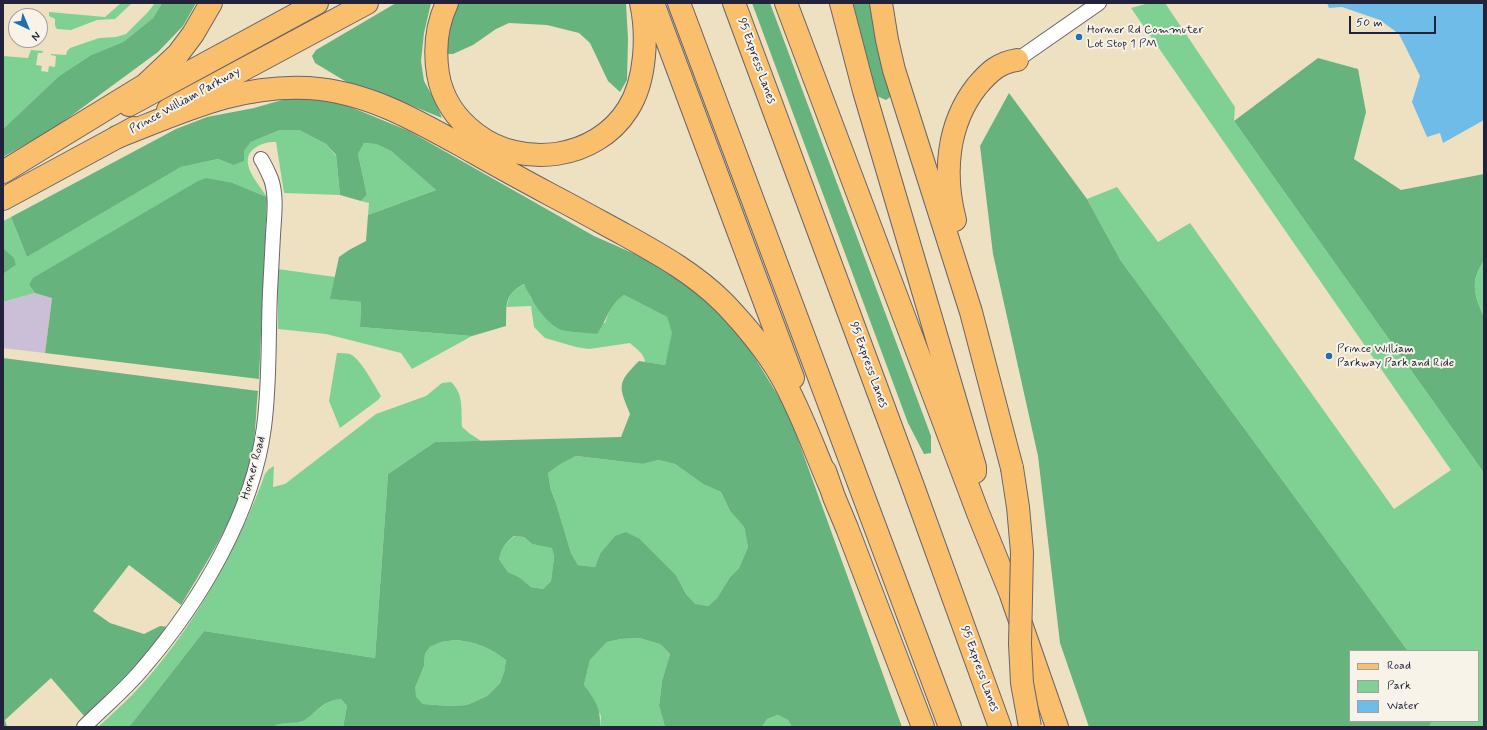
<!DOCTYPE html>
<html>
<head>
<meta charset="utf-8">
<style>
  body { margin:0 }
  #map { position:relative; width:1487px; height:730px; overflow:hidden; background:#ede1c2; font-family:Mynerve,sans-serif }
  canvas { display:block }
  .frame { position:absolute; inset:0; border:4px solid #22223b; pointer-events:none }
  .legend { position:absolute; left:1349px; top:650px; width:130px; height:72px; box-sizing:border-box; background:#f7f3e8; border:1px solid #a29fa3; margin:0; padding:5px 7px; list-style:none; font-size:12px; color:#22223b }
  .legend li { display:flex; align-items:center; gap:8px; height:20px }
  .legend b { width:20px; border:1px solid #a29fa3 }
  .north { position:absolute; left:8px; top:8px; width:40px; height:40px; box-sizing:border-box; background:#f7f3e8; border:1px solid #a29fa3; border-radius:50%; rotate:136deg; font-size:11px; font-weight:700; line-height:16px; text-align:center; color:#22223b }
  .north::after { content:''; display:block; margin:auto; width:14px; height:18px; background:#1f6fb2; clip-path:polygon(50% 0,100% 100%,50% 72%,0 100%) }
  .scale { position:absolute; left:1349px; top:16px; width:87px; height:18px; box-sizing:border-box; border:2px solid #22223b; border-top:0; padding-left:5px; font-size:12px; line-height:14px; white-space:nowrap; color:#22223b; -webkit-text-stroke:3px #f7f3e8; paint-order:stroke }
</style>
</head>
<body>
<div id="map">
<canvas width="1487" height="730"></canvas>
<div class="frame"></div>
<ul class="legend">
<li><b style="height:5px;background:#f9bf6d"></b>Road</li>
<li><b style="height:11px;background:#7fd193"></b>Park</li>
<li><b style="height:11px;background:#6fbce9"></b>Water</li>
</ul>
<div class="north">N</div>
<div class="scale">50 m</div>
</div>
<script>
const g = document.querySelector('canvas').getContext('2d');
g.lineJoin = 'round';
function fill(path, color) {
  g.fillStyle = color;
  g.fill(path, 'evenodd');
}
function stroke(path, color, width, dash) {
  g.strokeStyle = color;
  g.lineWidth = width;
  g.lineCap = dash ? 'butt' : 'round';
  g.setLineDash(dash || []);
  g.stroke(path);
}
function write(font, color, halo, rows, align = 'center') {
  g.font = font + ' Mynerve,sans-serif';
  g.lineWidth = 4;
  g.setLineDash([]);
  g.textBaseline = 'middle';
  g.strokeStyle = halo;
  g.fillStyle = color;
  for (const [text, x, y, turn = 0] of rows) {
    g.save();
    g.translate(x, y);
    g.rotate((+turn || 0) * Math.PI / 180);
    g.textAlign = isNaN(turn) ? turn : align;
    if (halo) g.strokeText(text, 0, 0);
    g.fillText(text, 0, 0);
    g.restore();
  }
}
fill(new Path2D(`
  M35,293L52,297L45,353L3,348V302Z`), '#cabfd6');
fill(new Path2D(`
  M121,3H132L115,19L97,20L71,30L57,29L55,26V19L49,16V12L105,17Z
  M155,3H162L153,18L123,42L91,55L59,76L3,129V56L28,58L31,50L43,51L42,53H38L36,65L42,66L41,71L48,72L49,66L55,67L56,56L51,55V54L66,55L67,51L70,48L99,38L116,37L126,34L148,12Z
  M1149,3H1165L1235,107L1234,121L1484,473V727H1429L1432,721H1478V651H1408L1121,261L1087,199L1117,187L1158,242L1190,223L1394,509L1451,470L1131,8Z
  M280,130H299L326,144L336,156L340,195L284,193L276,142C268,142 262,143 255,148C236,161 259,184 267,197L233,183L29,285L35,293L3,302V274L16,265L13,258L3,248V221L11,217L27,257L181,167L218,159L233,165L251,142Z
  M364,143L376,144L391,151L436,190L368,215L369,203L361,201L367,195L358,154Z
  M1484,261V317C1475,297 1469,281 1484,261Z
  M278,269L335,277L331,299L361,302L360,327L472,336L412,369L401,353L326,334L278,329Z
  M525,284L531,299L605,323C609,311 613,302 624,295L667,317L673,333L665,365L645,362C644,353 636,349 630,343L589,349L576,347L545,338L534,327L531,306L507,307C508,294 514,290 525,284Z
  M337,353C341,353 346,353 350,354C361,359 374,385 381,396L378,400L340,428L329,401Z
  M451,382C464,394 461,410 462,427L469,433L481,441L435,442L388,474L375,658L204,631L129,727H98C110,716 122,705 133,694C189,636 238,549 265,474L269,469L274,466L273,487L285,484L376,414L426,396L442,383Z
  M576,456L643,464L658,460L675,464L703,484L721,492L730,511L744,527L748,547L739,568L730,577L717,598L708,606L695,605L686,594L676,575L640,539L600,554L595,567L578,565L571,553L556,503L551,490L548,473L561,464Z
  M515,536L524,537L532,544L552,547L554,557L551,581L543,589L531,587L519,577L508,572L499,559C502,548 505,543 515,536Z
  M639,638L660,644L670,654L662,681L659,706L665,727H600L601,716L584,685L590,660L607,642L621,639Z
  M456,640C479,643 488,647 506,660L504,674L500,683L487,696L467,705L449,706L423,704L415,697V688L424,666L425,654L430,647L441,642Z
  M332,699H341L347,706L343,727H272L279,723L301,722Z
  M778,715L788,720L792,727H762L767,719Z`), '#7fd193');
fill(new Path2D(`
  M162,3H196L183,26L158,52L56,127L3,157V129L59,76L91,55L123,42L153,18Z
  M396,3H431L424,33L421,61L424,81L434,99L442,118L410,105L350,84L315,63L312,56L316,50Z
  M458,3H626L628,39L627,80L620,92L608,81L590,43L579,33L547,25L509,23L496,29L473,45L453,54H447L444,40Z
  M752,3H770L931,436V453L924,454L908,423Z
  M853,3H873L893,95L886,100L877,96Z
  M1318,58L1358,69L1366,112L1354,159L1401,190L1484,174V261C1469,281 1475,297 1484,317V473L1234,121Z
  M1009,93L1087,199L1121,261L1408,651H1350V721H1432L1429,727H1089L1060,643L1038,456L993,254L980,146Z
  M289,98H314L348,106L409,131L594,236L653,262L688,286L733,322L788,412L902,727H792L788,720L778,715L767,719L762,727H665L659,706L662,681L670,654L660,644L639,638L621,639L607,642L590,660L584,685C595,700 601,708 600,727H343L347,706L341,699C325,699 316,713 303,721C294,725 283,720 272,727H129L204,631L375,658L388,474L435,442L621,437L630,414C619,386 616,384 639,361L665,365L672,333L667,317L624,295C609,305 607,320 597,334C589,333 566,332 559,329C542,319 532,301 524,284C503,296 507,304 506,326L472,336L360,327L361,302L330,299L339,257L349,250L366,241L368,215L436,190L391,151L376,144L364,143L358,154L367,195L361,201L340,195L336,155L326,144L299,130H280L251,142L244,151V161L233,165L218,159L181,167L27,257L11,217L176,129L207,117L254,108ZM576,456L643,464L658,460L675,464L703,484L721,492L730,511L744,527L748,547L739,568L730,577L717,598L708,606L695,604L686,594L676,575L640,539L626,532L615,536L600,554L595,567L578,565L571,553L556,503L551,490L548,473L561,464ZM514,536L524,537L532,544L552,548L554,557L551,581L543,589L531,587L519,577L508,572L499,559C502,548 505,543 514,536ZM456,640C479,643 488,647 506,660L504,673L500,683L487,696L467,705L449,706L423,704L416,697L415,688L424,666L425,654L430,647L441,642Z
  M206,178L233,183L267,197L259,379L45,353L52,298L35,293L29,285L33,278L198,181Z
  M3,248L14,258L16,265L3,274Z
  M3,358L258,391C255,419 256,449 247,476C233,522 206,563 181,605L129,565L93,611L110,623L144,634L160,626L169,627L140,661L85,717L51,678L5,720L7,727H3Z`), '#67b37d');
fill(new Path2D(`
  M1327,3H1484V120L1443,143L1440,133L1427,137L1412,102L1420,76L1399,34L1380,20L1342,7L1329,8Z`), '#6fbce9');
const street = new Path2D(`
  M1017,60L1099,3
  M84,727C104,707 126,689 144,667C200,602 253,513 264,427C270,382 268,337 270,292C271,273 272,254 273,235C274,217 277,196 271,179C268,172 265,165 261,159`);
const primary = new Path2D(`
  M129,105L317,3
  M168,110L367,3
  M3,199L134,128`);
const highway = new Path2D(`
  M447,3C436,26 434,48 438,74C442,98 456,119 476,134C522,169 596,160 628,109C646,81 648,35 641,3
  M653,3L793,378
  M679,3L950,727
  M734,3L910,478L1000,727
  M786,3L978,513L1010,592L1057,727
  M841,3L864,91L975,467V472
  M881,3L887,40L894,70L971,312L1012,468
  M117,137C182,112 238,84 309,88C370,92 421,123 473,152C499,167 525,181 551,195C576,208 601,222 625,235C661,255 695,274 724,303C745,325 766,350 781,376C801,411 814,449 830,486
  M3,172L145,85L178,54L193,34L211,3
  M955,220C943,174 947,124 977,86C989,72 998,63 1017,60
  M825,471L834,497L847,528L923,727`);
stroke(street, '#69656a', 16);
stroke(primary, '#69656a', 24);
stroke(highway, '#69656a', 24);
stroke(street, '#fff', 14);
stroke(primary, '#f9bf6d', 22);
stroke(highway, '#f9bf6d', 22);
const highwayBridge = new Path2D(`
  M1012,468L1018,507L1022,552L1020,644L1022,683L1030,727`);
stroke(highwayBridge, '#69656a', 24, []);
stroke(highwayBridge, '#f9bf6d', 22);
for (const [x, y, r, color] of [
  [1079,37,4,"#1f6fb2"],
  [1329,356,4,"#1f6fb2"]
]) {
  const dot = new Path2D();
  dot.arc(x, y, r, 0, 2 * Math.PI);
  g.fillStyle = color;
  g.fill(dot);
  stroke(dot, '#f7f3e8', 1.5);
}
write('12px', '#22223b', '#f7f3e8', [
  ["Horner Rd Commuter",1087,30],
  ["Lot Stop 1 PM",1087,44],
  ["Prince William",1337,349],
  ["Parkway Park and Ride",1337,363]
], 'left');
write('12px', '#22223b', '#f7f3e8', [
  ["95 Express Lanes",756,61,70],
  ["Prince William Parkway",185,101,-29],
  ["95 Express Lanes",868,365,70],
  ["Horner Road",254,468,-75],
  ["95 Express Lanes",979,669,70]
]);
</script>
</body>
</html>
